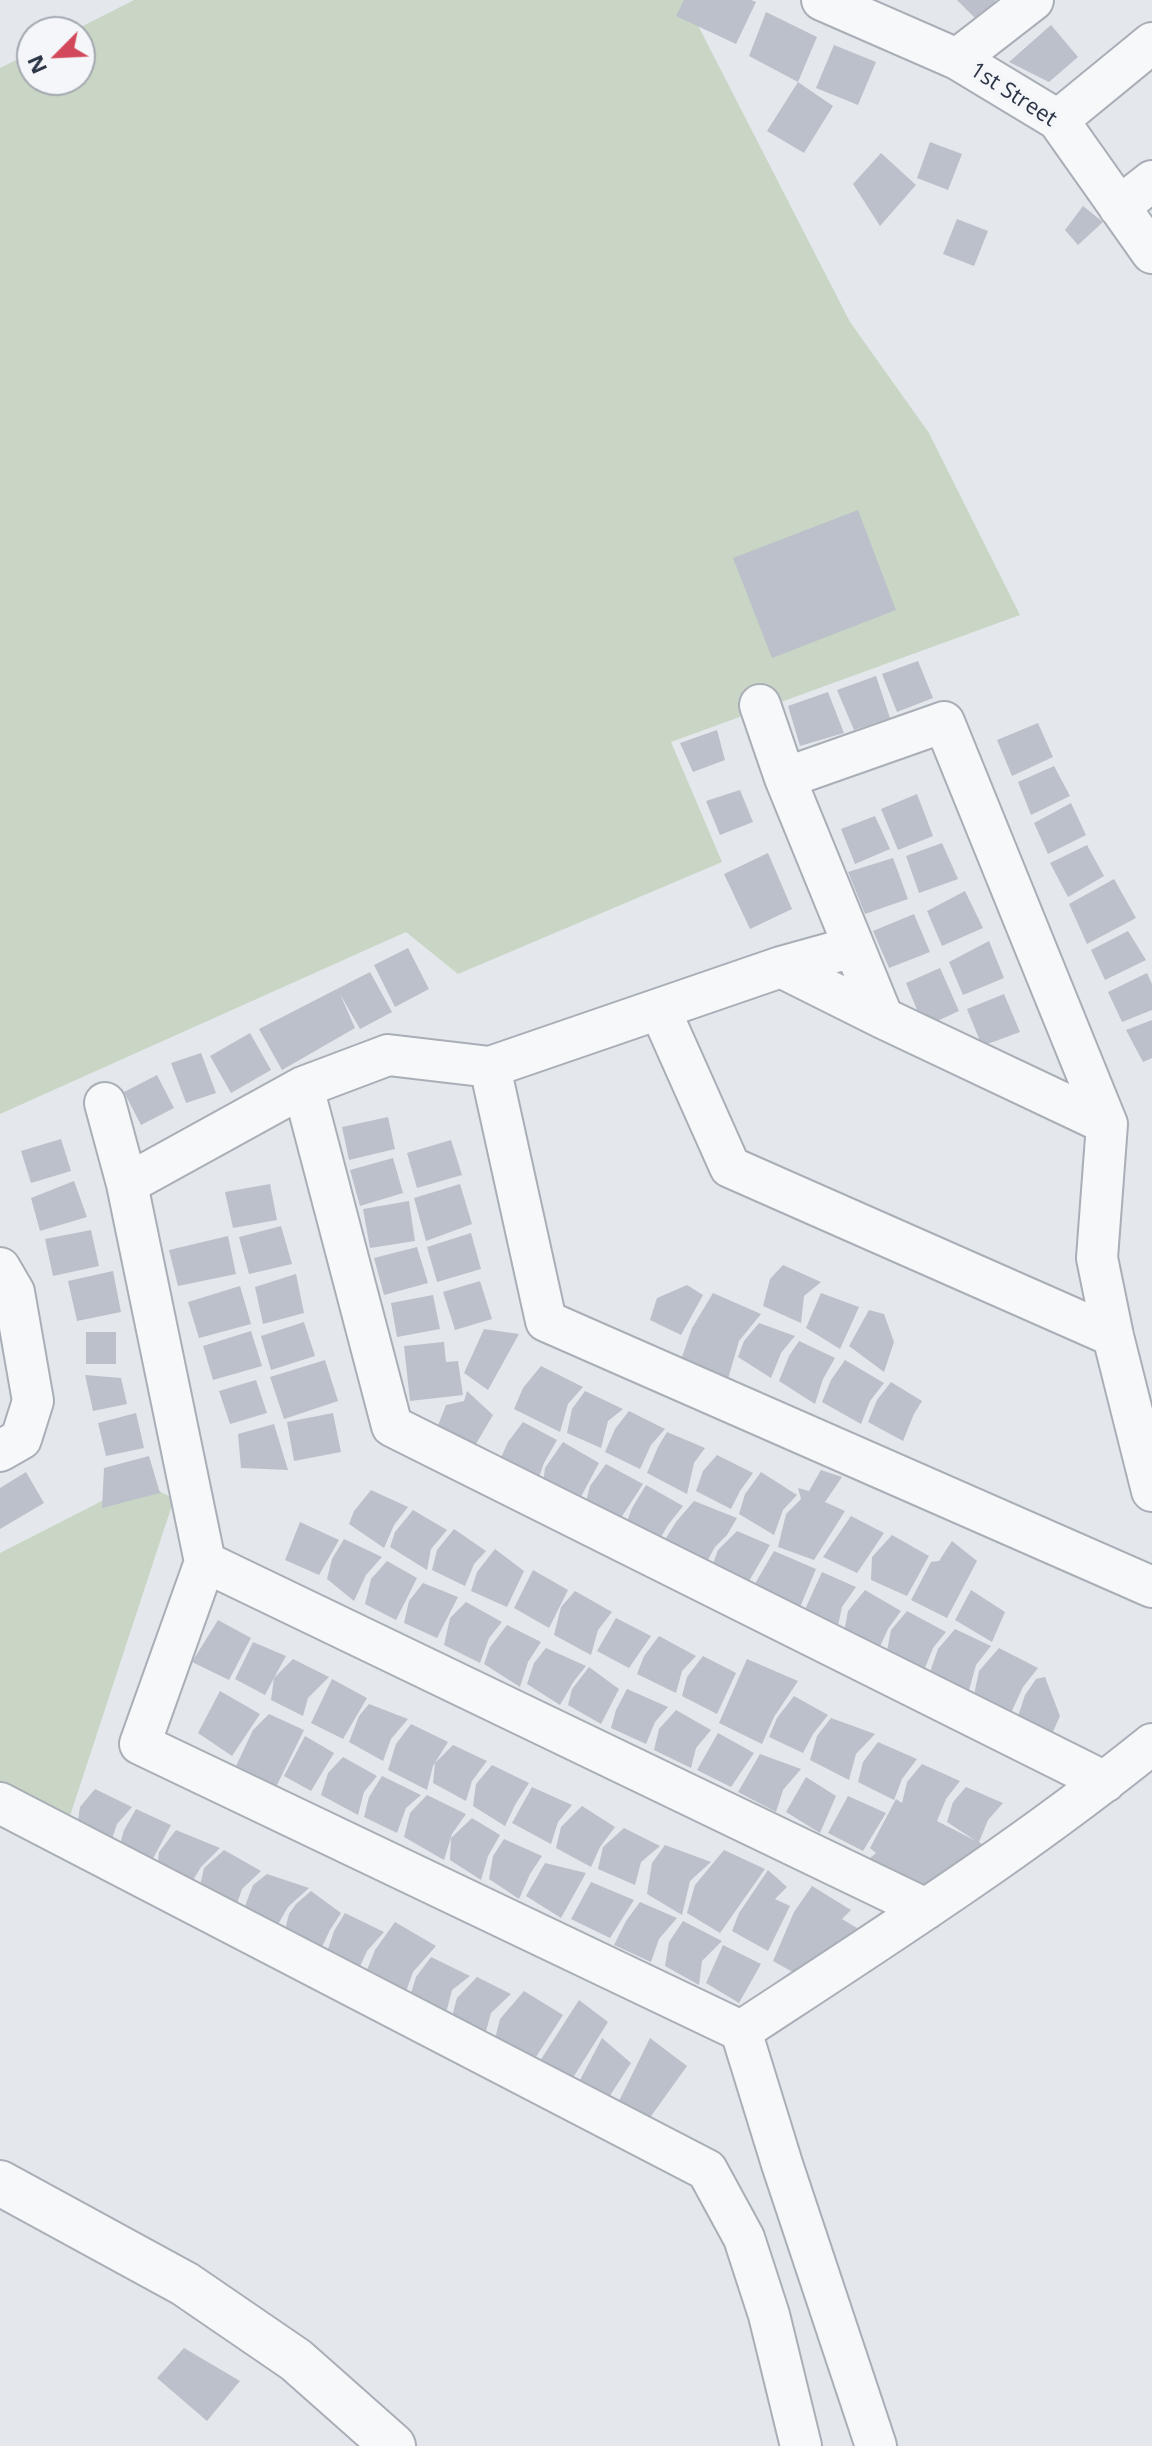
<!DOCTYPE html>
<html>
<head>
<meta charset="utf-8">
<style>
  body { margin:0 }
  #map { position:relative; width:1152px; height:2446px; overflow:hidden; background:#e4e7ec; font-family:"Open Sans",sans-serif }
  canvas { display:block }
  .north { position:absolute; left:16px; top:16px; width:80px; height:80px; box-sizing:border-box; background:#f4f6f9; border:2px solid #a4a8b1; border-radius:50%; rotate:246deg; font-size:22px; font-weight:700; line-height:32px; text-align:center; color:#2b3445 }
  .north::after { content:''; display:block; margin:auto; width:28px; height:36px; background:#d1495b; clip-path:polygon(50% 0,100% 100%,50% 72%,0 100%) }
</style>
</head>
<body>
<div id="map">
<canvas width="1152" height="2446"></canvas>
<div class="north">N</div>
</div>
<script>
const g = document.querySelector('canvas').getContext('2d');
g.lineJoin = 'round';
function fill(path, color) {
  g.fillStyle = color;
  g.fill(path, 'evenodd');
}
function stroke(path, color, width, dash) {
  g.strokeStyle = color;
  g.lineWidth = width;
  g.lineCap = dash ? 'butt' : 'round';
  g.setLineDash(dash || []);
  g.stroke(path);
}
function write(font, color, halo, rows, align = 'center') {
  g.font = font + ' "Open Sans",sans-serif';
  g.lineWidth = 8;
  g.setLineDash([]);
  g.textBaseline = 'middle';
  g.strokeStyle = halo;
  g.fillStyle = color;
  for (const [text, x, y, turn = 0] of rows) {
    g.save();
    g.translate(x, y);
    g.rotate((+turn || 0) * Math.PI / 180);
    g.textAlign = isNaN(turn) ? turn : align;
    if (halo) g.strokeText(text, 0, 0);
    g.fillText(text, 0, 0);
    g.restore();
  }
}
fill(new Path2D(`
  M134,0H685L850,322L929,433L1020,615L671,742L722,862L458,974L406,932L0,1114V68L32,52V80H80V32H71Z
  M141,1481L174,1499L68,1822L0,1786V1553Z`), '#c9d6c5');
fill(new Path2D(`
  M684,0H751L756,2L736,44L676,16Z
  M957,0H995L1002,7L983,26Z
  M766,12L817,37L798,82L749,56Z
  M1051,25L1078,57L1049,82L1009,62Z
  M834,45L876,62L858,105L816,88Z
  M798,82L833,106L804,153L767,131Z
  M930,142L962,154L948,190L917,178Z
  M881,153L916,185L880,226L853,184Z
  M1083,206L1103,222L1078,245L1065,230Z
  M957,219L988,231L974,266L943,254Z
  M858,510L896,610L772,658L733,558Z
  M918,661L933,698L897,712L882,674Z
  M876,676L890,718L854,730L837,690Z
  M828,692L844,733L800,746L788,706Z
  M1038,723L1053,757L1012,776L997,740Z
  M717,730L725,760L693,772L680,743Z
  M1054,766L1070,796L1031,815L1018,782Z
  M740,790L753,822L720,835L706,801Z
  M917,794L933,836L898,850L881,809Z
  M1071,803L1086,835L1048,854L1034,823Z
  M875,816L890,849L855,864L841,829Z
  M942,843L958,879L919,893L906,856Z
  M1087,845L1104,876L1068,897L1050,863Z
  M768,853L792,909L750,929L724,874Z
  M893,858L908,899L865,914L848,872Z
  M1114,879L1136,918L1087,944L1069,904Z
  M965,891L983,928L942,946L927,911Z
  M914,914L930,952L889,968L873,931Z
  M1128,931L1146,960L1105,980L1091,950Z
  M989,941L1004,978L963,995L949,962Z
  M408,948L429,989L395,1007L374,965Z
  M940,968L959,1011L924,1027L906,983Z
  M370,972L392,1012L360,1029L340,994L355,1028L282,1070L259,1029Z
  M1147,973L1152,984V1010L1122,1022L1108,992Z
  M1004,994L1020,1032L982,1046L967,1009Z
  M1152,1020V1058L1143,1062L1126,1030Z
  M250,1033L271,1070L231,1093L210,1056Z
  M201,1053L216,1093L186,1103L171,1063Z
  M157,1075L174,1108L141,1125L124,1092Z
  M388,1117L395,1149L349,1160L342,1127Z
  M61,1139L71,1171L31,1183L21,1151Z
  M451,1140L462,1175L417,1188L407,1153Z
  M393,1158L403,1193L360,1206L350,1170Z
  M74,1181L87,1217L40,1231L31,1198Z
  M270,1184L277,1220L233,1228L225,1192Z
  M460,1184L472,1224L426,1241L414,1198Z
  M409,1201L415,1241L370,1248L363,1209Z
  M281,1226L292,1264L249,1274L239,1237Z
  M91,1230L99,1266L53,1276L45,1239Z
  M471,1233L481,1269L437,1282L427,1247Z
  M228,1236L236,1274L178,1286L169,1250Z
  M417,1247L428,1283L384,1295L374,1258Z
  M783,1265L821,1282L804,1296L801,1323L763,1306L770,1279Z
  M113,1271L121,1312L77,1321L68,1281Z
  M296,1274L304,1313L263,1324L255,1287Z
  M480,1281L492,1319L455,1330L443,1292Z
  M687,1285L703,1295L681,1335L650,1320L657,1298Z
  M240,1286L251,1324L199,1338L188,1302Z
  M713,1293L761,1314L739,1341L726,1386L682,1357L692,1328Z
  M821,1293L859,1307L840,1349L806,1328Z
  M433,1295L440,1329L397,1337L391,1303Z
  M869,1310L884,1314L894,1342L884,1372L849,1346Z
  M304,1322L315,1356L271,1370L261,1336Z
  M759,1323L795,1336L781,1353L771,1378L738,1357L744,1341Z
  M484,1329L519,1334L488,1390L464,1373Z
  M251,1331L262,1366L213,1380L203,1346Z
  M86,1332H116V1364H86Z
  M799,1341L835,1358L823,1379L815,1404L779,1381L789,1356Z
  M444,1342L446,1362L458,1361L463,1395L410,1401L404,1346Z
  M325,1360L338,1401L284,1419L270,1377Z
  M845,1360L884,1383L870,1401L861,1424L822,1402L831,1380Z
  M541,1366L583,1387L568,1404L560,1432L514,1409L523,1388Z
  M85,1375L121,1378L127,1404L93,1411Z
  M256,1380L267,1413L230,1424L219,1391Z
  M891,1382L922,1401L914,1414L903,1441L868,1422L877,1400Z
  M467,1391L493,1415L473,1449L437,1428L446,1405L464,1401Z
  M585,1391L623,1409L608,1421L601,1448L567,1433L572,1409Z
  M629,1411L665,1429L651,1445L640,1469L605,1452L615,1429Z
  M136,1413L144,1448L106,1456L98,1423Z
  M333,1413L341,1452L294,1461L287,1422Z
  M523,1422L557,1440L544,1463L537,1483L499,1462L508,1442Z
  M274,1424L288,1470L241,1468L238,1434Z
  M667,1432L705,1448L694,1463L687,1494L647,1473L658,1447Z
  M563,1442L599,1463L576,1506L543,1483L545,1468Z
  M717,1455L753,1473L740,1491L731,1509L696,1491L703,1471Z
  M149,1456L160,1493L102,1508L104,1468Z
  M606,1464L643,1484L617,1524L584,1509L590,1486Z
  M821,1470L842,1477L825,1502L845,1511L814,1560L778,1547L786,1514L801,1499L798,1488L809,1491Z
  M26,1472L44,1503L0,1529V1488Z
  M761,1472L797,1495L783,1510L774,1535L739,1514L745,1494Z
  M646,1485L683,1506L668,1525L655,1547L624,1529L632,1508Z
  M371,1490L408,1507L394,1525L384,1548L349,1524L354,1511Z
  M694,1501L737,1518L727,1535L715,1547L705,1565L661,1546L676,1522Z
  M413,1510L447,1530L431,1549L427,1570L390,1547L395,1532Z
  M851,1516L884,1533L857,1573L823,1557Z
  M300,1522L339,1540L319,1575L285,1560Z
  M454,1529L486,1551L474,1564L465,1586L432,1570L437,1550Z
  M737,1531L770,1545L745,1588L711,1569L718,1550Z
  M892,1535L929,1556L907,1596L871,1580L872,1557Z
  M344,1539L382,1557L366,1575L354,1601L327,1579L332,1559Z
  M952,1541L977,1561L947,1618L911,1600L931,1562L939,1561Z
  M495,1549L524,1571L507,1607L471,1591L477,1572Z
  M774,1551L816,1569L788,1636L752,1589Z
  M387,1561L417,1578L396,1620L365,1604L371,1579Z
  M533,1570L568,1590L549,1628L514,1608Z
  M822,1572L856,1587L842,1607L837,1630L802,1616Z
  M423,1583L458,1597L437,1638L404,1623L409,1601Z
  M865,1590L901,1611L888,1629L877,1653L844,1632L848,1611Z
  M971,1590L1005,1612L992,1642L955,1620Z
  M575,1591L612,1612L598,1630L591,1655L554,1635L561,1607Z
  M466,1602L502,1622L489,1638L480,1663L444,1645L450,1618Z
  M907,1611L946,1632L933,1648L923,1673L886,1656L891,1630Z
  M616,1618L651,1636L629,1668L597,1651Z
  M218,1620L251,1638L229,1680L192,1662Z
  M507,1625L541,1642L528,1662L520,1687L484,1664L490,1647Z
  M955,1629L991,1646L976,1665L968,1694L930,1672L938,1649Z
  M659,1636L696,1656L682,1671L676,1693L637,1674L644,1656Z
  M253,1642L286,1656L274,1678L293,1659L329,1677L308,1698L303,1716L271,1700L274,1678L265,1695L235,1679Z
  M546,1648L586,1666L574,1681L560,1705L527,1684L534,1663Z
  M999,1648L1038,1668L1023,1687L1010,1715L974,1695L979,1671Z
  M703,1656L736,1673L717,1714L682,1696L687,1677Z
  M747,1659L798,1681L774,1717L762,1744L719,1723Z
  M589,1667L619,1689L601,1724L568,1705L572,1689Z
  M1045,1677L1060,1716L1051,1736L1018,1716L1025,1695L1036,1679Z
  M332,1679L367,1698L343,1739L311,1723Z
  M627,1689L668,1707L655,1722L646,1744L611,1728L616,1710Z
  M220,1691L260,1714L232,1756L198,1733Z
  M794,1696L828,1715L813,1734L803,1753L769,1737L777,1718Z
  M369,1704L408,1719L391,1739L383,1761L349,1742L359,1716Z
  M676,1710L711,1730L696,1748L691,1768L654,1750L659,1729Z
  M269,1714L304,1730L276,1787L236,1766L253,1730Z
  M831,1718L875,1734L856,1754L849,1780L810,1760L817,1736Z
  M411,1724L448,1742L433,1766L427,1790L388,1770L396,1744Z
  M718,1733L754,1753L731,1787L697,1770Z
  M305,1736L334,1753L311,1791L284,1776Z
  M878,1742L917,1759L902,1779L894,1800L858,1782L863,1762Z
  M453,1745L487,1761L472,1781L466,1801L433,1783L435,1763Z
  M760,1754L801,1769L783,1790L776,1812L738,1792Z
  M343,1757L377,1776L364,1792L358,1815L321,1795L328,1773Z
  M922,1764L960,1781L946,1799L937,1821L976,1841L947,1822L953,1802L966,1787L1003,1803L988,1820L979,1842L982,1844L964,1868H950L936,1897L858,1868L876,1853L870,1848L896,1799L902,1803L907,1782Z
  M492,1765L529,1783L515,1805L505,1826L473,1806L476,1784Z
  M382,1776L421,1795L406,1808L397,1833L364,1817L369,1797Z
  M806,1777L836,1796L820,1833L786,1812Z
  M532,1787L572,1805L558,1822L551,1844L512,1823Z
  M95,1789L132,1807L117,1824L110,1845L77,1828L80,1807Z
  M427,1795L466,1814L452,1834L444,1860L404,1837L410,1813Z
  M848,1796L886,1813L863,1851L828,1833Z
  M582,1806L615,1827L600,1847L591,1867L556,1848L561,1827Z
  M136,1809L171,1825L149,1866L119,1848L124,1830Z
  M472,1818L500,1835L488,1856L481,1880L450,1860L451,1838Z
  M624,1828L660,1846L641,1862L635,1885L598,1869L603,1847Z
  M176,1830L220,1848L201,1867L189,1887L157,1870L159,1852Z
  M504,1839L542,1856L530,1874L519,1899L489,1879L493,1856Z
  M665,1845L711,1862L690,1881L682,1915L647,1894L652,1863Z
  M224,1850L261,1871L242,1889L235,1909L199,1890L204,1868Z
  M724,1850L765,1869L720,1933L687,1913L695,1885Z
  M545,1863L586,1873L561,1918L526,1896Z
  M768,1870L787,1887L775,1899L790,1906L768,1951L732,1931L739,1913Z
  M267,1874L309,1888L288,1907L277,1926L242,1914L253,1885Z
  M591,1882L634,1900L610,1938L571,1919Z
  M812,1886L851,1910L842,1919L872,1937L798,1975L773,1961L794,1912Z
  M311,1891L341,1913L330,1930L320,1951L285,1930L289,1914L296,1904Z
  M640,1902L677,1918L659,1939L651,1962L614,1945L626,1921Z
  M345,1913L384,1932L367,1951L358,1971L325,1958L334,1931Z
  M683,1921L722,1941L702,1961L699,1985L665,1966L669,1942Z
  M395,1922L436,1946L413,1972L403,2000L363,1980L375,1950Z
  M723,1945L761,1964L739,2003L706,1983Z
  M431,1957L470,1976L452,1990L445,2017L410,1996L416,1977Z
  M477,1977L511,1994L491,2013L485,2035L451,2020L457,1998Z
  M524,1991L563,2015L532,2063L493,2047L500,2019Z
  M579,2000L608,2022L569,2084L538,2064Z
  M602,2038L631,2063L609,2097L580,2080Z
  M650,2038L687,2066L649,2119L619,2101Z
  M184,2348L240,2381L207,2421L157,2378Z`), '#bbc0ca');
const minor = new Path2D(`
  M822,0L957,59L1058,120L1152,253
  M957,59L1033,0
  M1058,120L1152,43
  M1119,207L1152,181
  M760,705L785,778L883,1018
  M785,778L944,722L1107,1124L1097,1258L1113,1336L1152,1491
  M781,967L883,1018L1107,1124
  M660,1010L730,1167L1113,1336
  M490,1067L546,1321L1152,1587
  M303,1087L392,1426L1105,1782
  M105,1103L127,1184L205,1562L140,1744L741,2031L782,2164L876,2446
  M127,1184L303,1087L388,1055L490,1067L781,967L853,947
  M0,1268L14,1292L33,1401L21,1439L0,1451
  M205,1562L926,1909
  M0,1803L707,2170L744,2238L769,2315L801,2446
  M741,2031C881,1939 1022,1849 1152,1744`);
const tertiary = new Path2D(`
  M0,2183L185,2284L296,2360L393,2446`);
stroke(minor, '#a9aeb7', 44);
stroke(tertiary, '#a9aeb7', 48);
stroke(minor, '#f7f8fa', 40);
stroke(tertiary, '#f7f8fa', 44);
write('22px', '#2b3445', '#f4f6f9', [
  ["1st Street",1013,95,33]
]);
</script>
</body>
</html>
